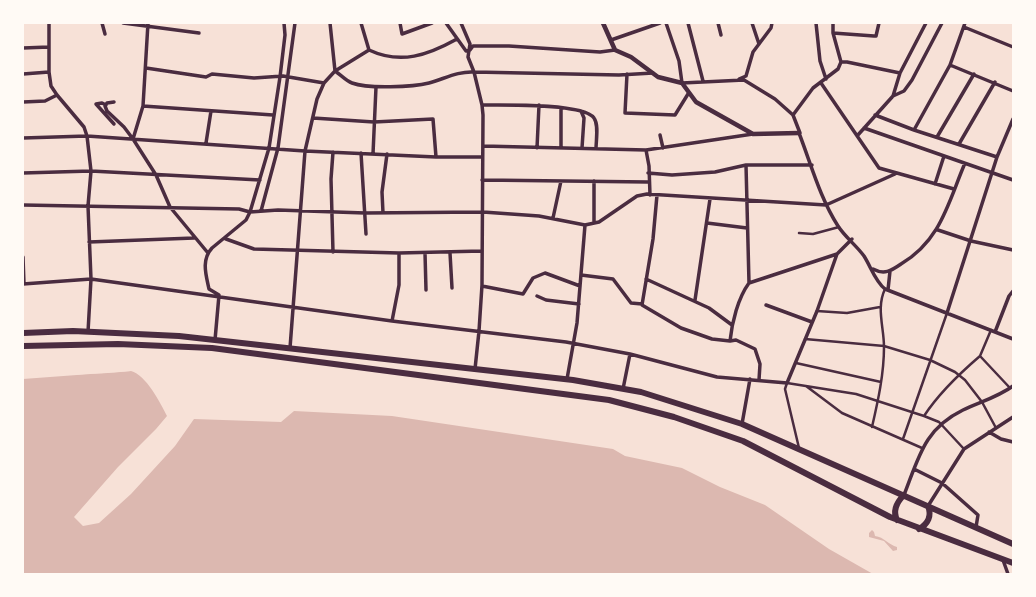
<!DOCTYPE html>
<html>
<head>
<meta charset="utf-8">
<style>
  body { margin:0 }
  #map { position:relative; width:1036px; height:597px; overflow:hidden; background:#f7e1d7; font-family:Helvetica,sans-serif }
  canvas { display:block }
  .frame { position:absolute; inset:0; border:24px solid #fffaf5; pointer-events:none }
</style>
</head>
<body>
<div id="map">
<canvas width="1036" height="597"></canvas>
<div class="frame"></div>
</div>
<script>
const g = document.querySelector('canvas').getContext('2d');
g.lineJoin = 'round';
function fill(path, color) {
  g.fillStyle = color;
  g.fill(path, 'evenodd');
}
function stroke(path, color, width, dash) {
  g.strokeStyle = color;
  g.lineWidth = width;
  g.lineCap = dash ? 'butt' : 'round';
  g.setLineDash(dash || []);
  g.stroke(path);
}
fill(new Path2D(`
  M131,371C146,375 160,402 167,416L156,429L118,467L74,517L83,526L99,523L131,494L175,446L194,419L281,422L294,411L392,416L613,449L625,456L682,468L720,487L765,505L829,549L873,574H23V377C59,374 95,375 131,371Z
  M872,530L874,532L875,536C884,537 889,545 897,547V550L893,551L884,541L869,537V533Z`), '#dcb8b0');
fill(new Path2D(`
  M131,369V371L23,379V375L47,373L102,372Z`), '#f7e1d7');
stroke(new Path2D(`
  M799,233L813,234L839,227
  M817,311L847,313L880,307
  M805,339L884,346L930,360L955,372L965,380L982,402L996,428
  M980,356L991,330
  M796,363L881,382
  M806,386L842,413L922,448
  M924,416C939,393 959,374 980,356L1010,388
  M872,427C878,401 884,374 884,347C884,327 876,308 885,289
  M903,439L947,313
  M799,448L785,389L787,383L856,394L924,416L939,422L964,449`), '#4a2c40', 2.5);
stroke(new Path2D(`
  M49,23V72L51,86L57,95L84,127L87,136L91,171L88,206L91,279L88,332
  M102,23L105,34
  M123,23L199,33
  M361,23L369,50C401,65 428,55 457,39
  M400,23L402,34L432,23
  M446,23L466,51L470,50L473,46H509L600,52L615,50
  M666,23L679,61L682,83L744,80L775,99L793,115
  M688,23L703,81
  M718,23L721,35
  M752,23L759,44
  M816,23L820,61L826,79
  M964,27L1013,47
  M833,33L874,36H876L879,23
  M611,40L660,23
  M23,48L49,47
  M369,50L335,71C341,75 346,81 352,83C368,89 413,87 429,83C444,79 458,71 474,72L468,57L470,44L461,23
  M841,62H847L900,73
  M950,65L1013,91
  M146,68L206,77L212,74L254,78L283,76L324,83
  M23,74L49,72
  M627,74L625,113L675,115L688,94
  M739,79L746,76L753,52L771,28L772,23
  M821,83L879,168L954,189
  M893,96L900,73L926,23
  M23,102L45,101L57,95
  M114,102L107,103L105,106L107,111L124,127L133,139L156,175L170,207L208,253
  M106,105L102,103L96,104L114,124
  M482,105C502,105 584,103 594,118C599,125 596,140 596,149
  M143,106L273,115
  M581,111L584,118L582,148
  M875,115L914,130L997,157
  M313,118L374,122L433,119L436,157
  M864,128L1013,180
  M914,130L950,65L965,23
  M799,133C811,164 820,198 838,226C845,237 856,245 864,256C871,267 875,281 885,289L1013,339
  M800,133L793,115L813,88L838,69L841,62L833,33V23
  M660,135L663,148
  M857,136L893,96L904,91L912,80L942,23
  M937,137L974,74
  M23,138L87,136L305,151L436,157H481
  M133,139L143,106L148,23
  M206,143L211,111
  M959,144L995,82
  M483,146L646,150L753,134
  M537,148L539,105
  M561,148V108
  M646,150L649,166L650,195
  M333,152L331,179L333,252
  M361,153L366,234
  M373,154L376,87
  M746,165L749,283
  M23,173L91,171L260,180
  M648,173L672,175L715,172L746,165H812
  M482,180L648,182
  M935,184L944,156
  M657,195L653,239L642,305L681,328L712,339L730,341L736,340L755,349L760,364L759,380
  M23,205L239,209L250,212L278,210L365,213L483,212L539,216L585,225L599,222L637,196L647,194L826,205L895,174
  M261,211L278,148L295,23
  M383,213L382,192L387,154
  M553,218L561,181
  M594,223V181
  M707,223L747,228
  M938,230L971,241L1013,250
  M226,239L254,249L399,253L482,251
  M89,242L194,238
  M425,253L426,290
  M450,253L452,288
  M23,257L24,284
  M873,269C884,275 891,271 901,264C941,240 948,203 965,163
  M581,275L613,279L631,303L642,304
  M646,279L709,308L732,325
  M23,284L91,279L392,321L566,342L630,354L717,377L787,383L817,311L837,254L852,239
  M482,286L523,294L533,278L545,273L580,286
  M888,290L890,271
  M537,296L546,300L579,304
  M695,300L710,199
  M766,305L812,322
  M947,313L997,157L1013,119
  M392,321L399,285V253
  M995,332L1009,296L1013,291
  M215,340L219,295L209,289C206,275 201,260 212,248L246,220L250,212L269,148L280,77L285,35L284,23
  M730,341C732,322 738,298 749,283L837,254
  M290,348L305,151L317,99L324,83L335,71L330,23
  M475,369L479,331L482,285L483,115L482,105L474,72L619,75L653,73
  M567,379L577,323L585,225
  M623,389L630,354
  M742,424L750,379
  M989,432L1001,439L1013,442
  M914,469L942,483L978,515L976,527
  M904,495C919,457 924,429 963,410C980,402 998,397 1013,386
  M928,506L964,449L1013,417
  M1003,560L1008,574`), '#4a2c40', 3.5);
stroke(new Path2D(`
  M603,23L615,50L631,57L658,77L682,83L696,102L753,134L799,133`), '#4a2c40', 4.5);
stroke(new Path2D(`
  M23,333L73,331L179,336L573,380L641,392L742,424L1013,544
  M23,346L118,344L212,348L609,400L674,417L743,441L890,517L1013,563
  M897,520C892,510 897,502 904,495
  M919,529C928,524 932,516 928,506`), '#4a2c40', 6);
</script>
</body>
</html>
